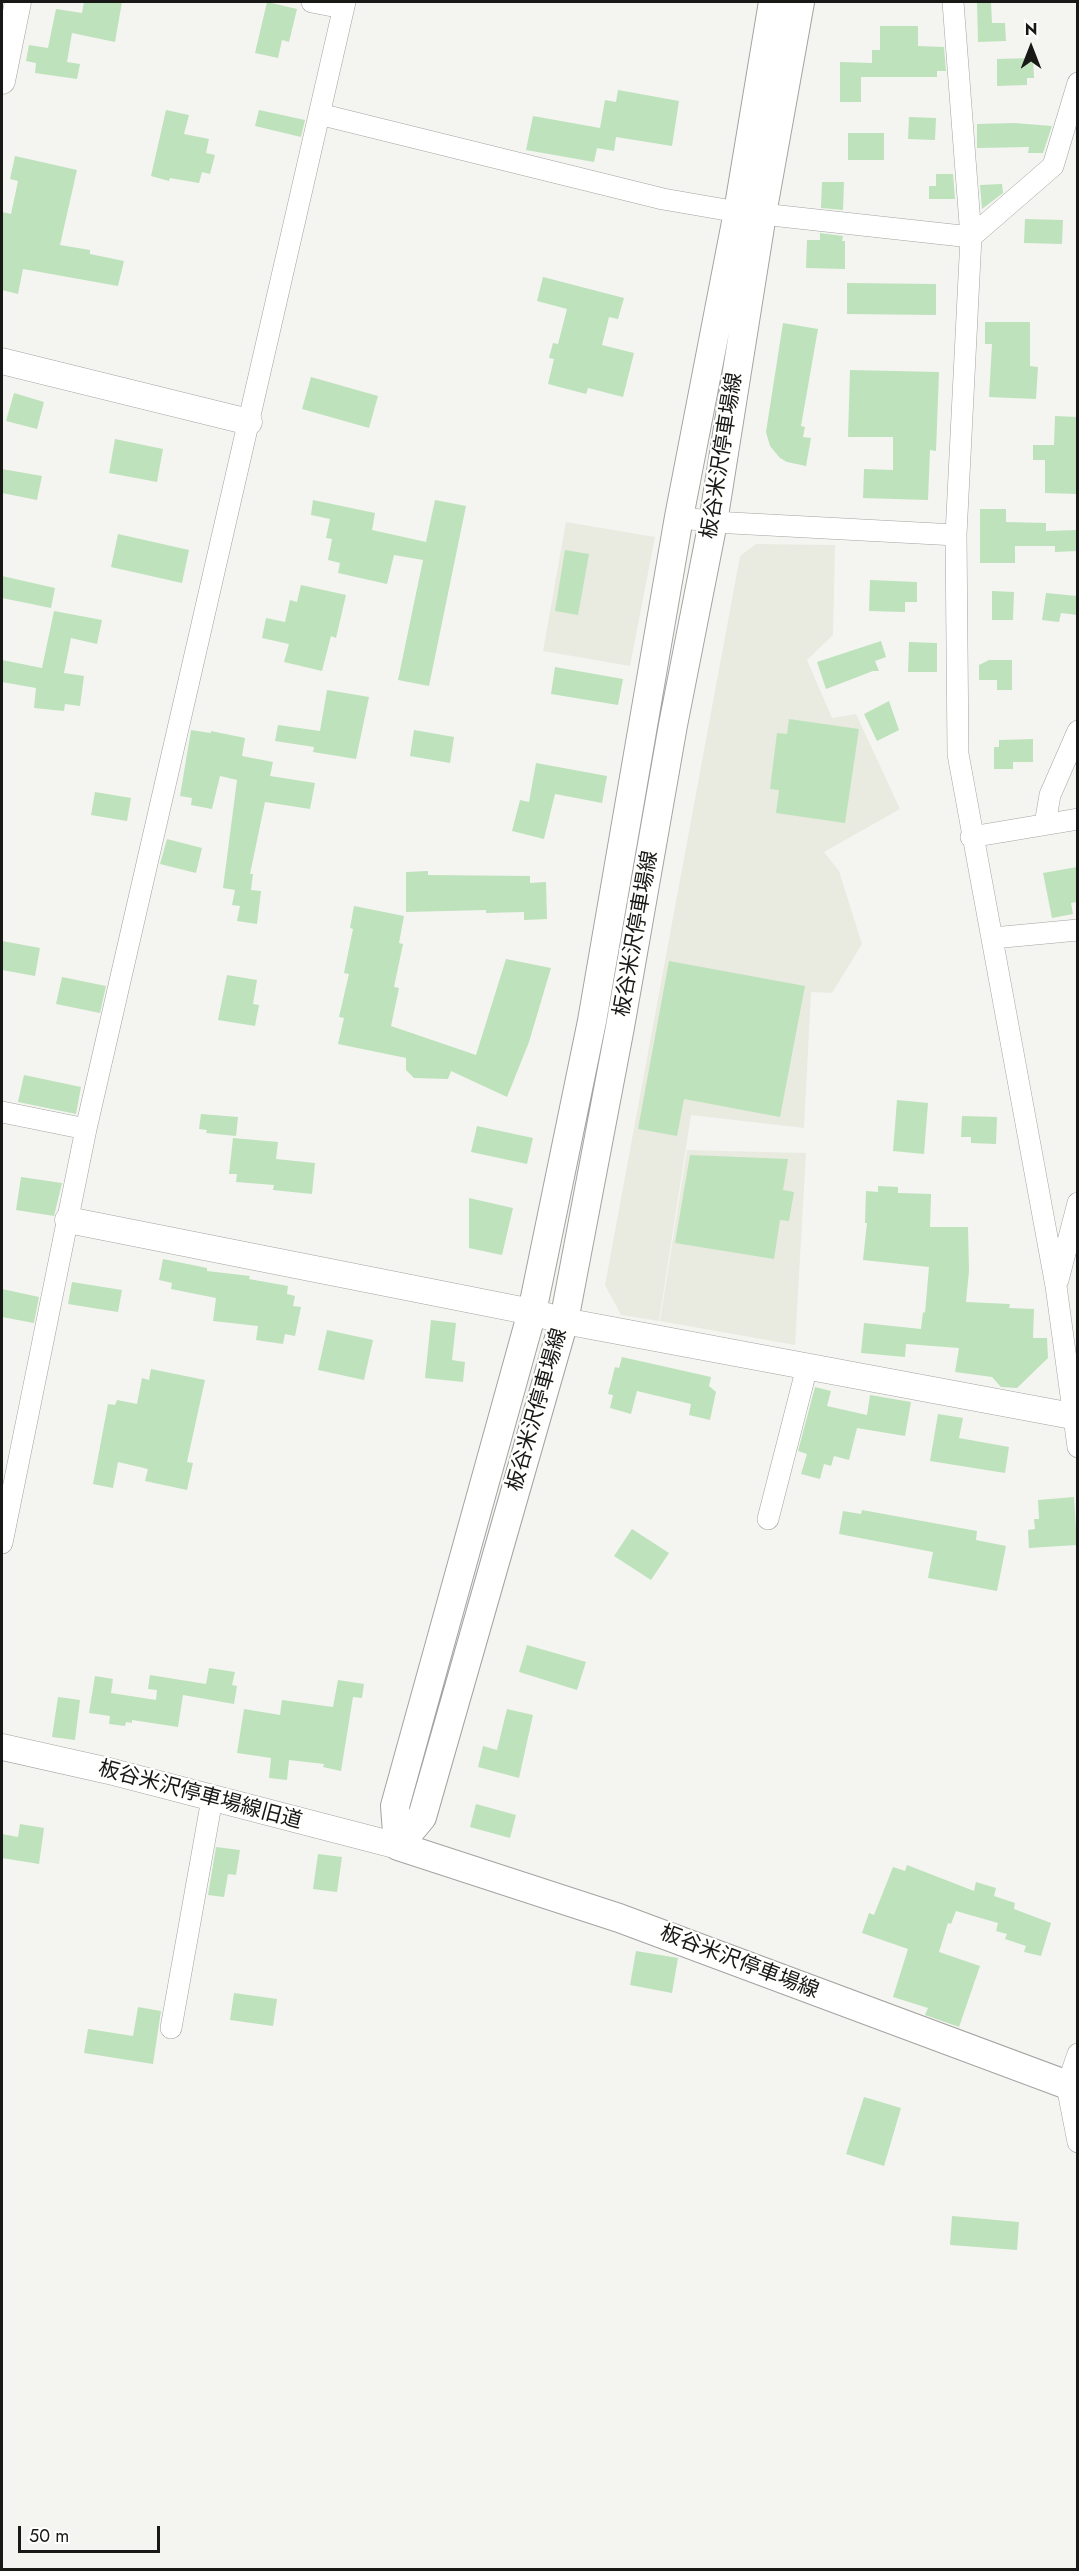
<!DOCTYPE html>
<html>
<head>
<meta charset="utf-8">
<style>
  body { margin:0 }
  #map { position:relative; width:1079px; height:2571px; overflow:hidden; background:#f4f5f1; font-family:Jost,sans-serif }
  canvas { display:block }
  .frame { position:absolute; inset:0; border:3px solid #181817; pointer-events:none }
  .north { position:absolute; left:1001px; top:18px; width:60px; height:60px; -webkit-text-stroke:4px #fffffe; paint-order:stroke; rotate:0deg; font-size:16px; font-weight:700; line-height:24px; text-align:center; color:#181817 }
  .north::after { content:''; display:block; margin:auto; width:21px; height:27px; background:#181817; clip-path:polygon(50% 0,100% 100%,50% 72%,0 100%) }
  .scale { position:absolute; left:18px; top:2526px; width:142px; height:27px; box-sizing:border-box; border:3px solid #181817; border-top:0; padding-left:8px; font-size:18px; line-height:21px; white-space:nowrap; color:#181817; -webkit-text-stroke:4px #fffffe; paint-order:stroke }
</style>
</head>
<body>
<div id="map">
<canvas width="1079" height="2571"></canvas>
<div class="frame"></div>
<div class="north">N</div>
<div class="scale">50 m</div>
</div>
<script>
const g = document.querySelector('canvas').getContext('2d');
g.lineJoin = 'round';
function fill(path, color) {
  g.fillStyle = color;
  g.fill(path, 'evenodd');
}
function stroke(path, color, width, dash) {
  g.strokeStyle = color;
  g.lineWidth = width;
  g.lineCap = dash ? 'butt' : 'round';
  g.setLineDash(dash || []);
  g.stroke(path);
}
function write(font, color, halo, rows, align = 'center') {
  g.font = font + ' Jost,"Noto Sans JP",sans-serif';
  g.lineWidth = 4.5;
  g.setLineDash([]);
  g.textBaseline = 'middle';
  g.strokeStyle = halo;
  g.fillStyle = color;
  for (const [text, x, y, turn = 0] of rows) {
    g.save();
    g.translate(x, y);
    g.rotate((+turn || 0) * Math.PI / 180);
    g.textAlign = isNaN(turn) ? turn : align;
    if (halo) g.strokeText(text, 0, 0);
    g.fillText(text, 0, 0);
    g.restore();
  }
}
fill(new Path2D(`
  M566,522L655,537L630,666L543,651Z
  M756,544L835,545L833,635L807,660L832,718L856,714L900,809L824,852L839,871L862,944L832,993L811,992L804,1128L691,1115L659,1321L621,1315L605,1285L740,556Z
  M687,1150L806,1153L795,1345L660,1321Z`), '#e9ebe0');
fill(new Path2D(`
  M84,2H122L115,42L72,33L67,62L80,64L77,79L35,73L36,63L26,61L29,45L48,48L56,9L82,13Z
  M267,2L297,9L289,42L282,40L278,58L255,53Z
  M977,2H991L992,23H1005L1006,41L978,42Z
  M880,26H918V46L944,47L946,71H937V77H861V102H840V62L872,63V50H880Z
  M1033,58L1034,78H1027V85L997,86V59Z
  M618,90L679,101L672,146L616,137L614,151L597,148L594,162L526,150L533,116L600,128L605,100L616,102Z
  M166,110L189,115L184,134L209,139L206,153L215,155L210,174L202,172L199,183L170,178L169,181L151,176Z
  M259,110L305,120L301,137L255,126Z
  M909,117L936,118L935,140L908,139Z
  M1014,123L1052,126L1043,153H1028L1029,147L977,148V124Z
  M848,133H884V160H848Z
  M15,156L77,170L60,245L90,250V254L124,261L118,286L23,269L18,294L2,290V212L11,214L18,181L10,179Z
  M936,174H953L955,199H929V186H936Z
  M822,182H844L843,210L821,208Z
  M1002,184L1003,193L982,209L980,185Z
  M1025,219L1063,220L1062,244L1024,243Z
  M820,233L843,236L842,241H845V269L806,268L807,240H820Z
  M543,277L624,298L618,319L609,317L602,345L634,353L623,397L588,388L586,394L548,384L554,359L549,358L553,343L558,344L567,309L537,301Z
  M847,283L936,284V315L847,314Z
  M985,322H1030V366L1038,367L1036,399L989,397L992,344H985Z
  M783,323L818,329L801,426L805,427L803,437L811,438L806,466L787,462L780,458L770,446L766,432Z
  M850,370L939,372L936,451L930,450L928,500L863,498L864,469L893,470V437H848Z
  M311,377L378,396L369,428L302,409Z
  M14,393L44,402L37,429L6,421Z
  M1055,416L1077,417V494L1045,493V460H1033V445H1054Z
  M115,439L163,449L157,482L109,473Z
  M2,469L42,476L37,500L2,493Z
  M313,500L375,513L372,530L426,542L435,500L466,506L429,686L398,680L423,560L394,555L387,584L338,573L340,563L328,560L332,539L326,538L330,519L311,515Z
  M980,509H1006V522L1046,523V531L1077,530V551L1055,552V546H1015V563H980Z
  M118,534L189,550L182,583L111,567Z
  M565,550L589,554L578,615L555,611Z
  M2,576L55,588L51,608L2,598Z
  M870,580L917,582V602H905V612L869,611Z
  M301,585L346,595L336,638L331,636L322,671L284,662L289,644L262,638L266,618L285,622L290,600L297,602Z
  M992,591L1014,592L1013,620H992Z
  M1046,593L1077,596V615L1061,613L1059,622L1042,620Z
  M54,611L102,620L97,644L71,638L64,673L84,676L80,706L65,704L64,711L34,708L36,688L2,682V660L42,668Z
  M881,641L886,657L875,661L879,671H873L826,689L817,662Z
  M909,642L937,643V672H908Z
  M989,660H1012V690H997V680H979V665Z
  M555,667L623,679L618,705L551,694Z
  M327,690L369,697L356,759L313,752L314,747L275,741L278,725L320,731Z
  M889,701L899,730L877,741L864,714Z
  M789,719L859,729L845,823L776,813L779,790L770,789L777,733L787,734Z
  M191,730L211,733V731L245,738L242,756L273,762L270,776L315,783L310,809L265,802L250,874H253L251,890L261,891L257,924L237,921L240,906L232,905L235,890L223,888L237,780L220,776L212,809L191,805L192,798L180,796Z
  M414,730L454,737L450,763L410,756Z
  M1033,739V762H1013V769H994V747H999V740Z
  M536,763L607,776L602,803L555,794L544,839L512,831L520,800L529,802Z
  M95,792L131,798L127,821L91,815Z
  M167,839L202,848L196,873L160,864Z
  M1077,867V902L1071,903L1073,914L1052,918L1043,873Z
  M428,871V875L530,876V883L546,882L547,919L524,920V912L486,913V910L406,912V872Z
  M354,906L404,916L399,943L403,944L394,987L399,988L391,1026L476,1055L506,959L551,968L529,1042L507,1097L451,1071L448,1079L414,1078L406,1070V1058L338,1044L344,1018L339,1017L349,974L344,973L353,929L350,928Z
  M2,941L40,948L35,976L2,970Z
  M669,961L805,986L780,1117L684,1099L677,1136L638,1129Z
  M227,975L257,980L253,1004L259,1005L255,1026L218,1020Z
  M62,977L106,986L100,1013L56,1004Z
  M24,1075L81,1087L76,1114L18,1102Z
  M897,1100L928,1103L924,1154L893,1151Z
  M201,1114L238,1117L236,1136L206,1133L207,1130L199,1129Z
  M962,1116L997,1117L996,1144L971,1143V1137H961Z
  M477,1126L533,1138L527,1164L471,1152Z
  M233,1138L278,1142L276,1159L315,1163L312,1194L273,1190L274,1185L236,1182L237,1174H229Z
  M690,1155L788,1159L783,1190L794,1192L789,1221L780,1220L774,1259L675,1243Z
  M21,1177L62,1183L54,1216L16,1210Z
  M878,1186L898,1187V1193L931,1194L930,1227H968L969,1271L966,1302L1010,1304L1009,1308L1034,1309L1033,1338H1047L1048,1358L1017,1388L1001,1387L992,1377L955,1372L959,1348L906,1344L905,1357L861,1353L864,1323L921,1329L923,1312L925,1313L929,1267L863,1260L867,1223H865L866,1191L878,1192Z
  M469,1198L513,1208L502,1255L469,1248Z
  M163,1259L207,1268V1271L250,1276L249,1279L288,1286L287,1294L295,1296L293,1306L301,1307L295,1336L285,1334L283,1344L256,1340L258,1326L213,1321L216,1298L171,1289L172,1283L159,1280Z
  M72,1282L122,1290L118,1312L68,1304Z
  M2,1289L39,1297L34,1323L2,1317Z
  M431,1320L456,1323L452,1360L465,1362L463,1382L425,1378Z
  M327,1330L373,1340L364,1380L318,1370Z
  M622,1357L711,1377L709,1386L716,1392L710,1420L689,1415L691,1404L637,1391L631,1414L610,1408L613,1395L608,1394L615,1367L619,1368Z
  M151,1369L205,1380L187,1462L193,1463L187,1490L145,1481L148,1469L118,1462L113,1488L93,1484L108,1404L115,1405L117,1400L137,1404L142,1378L149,1380Z
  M815,1387L831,1391L827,1406L867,1415L870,1395L911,1402L905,1436L857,1428L849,1460L834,1456L831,1466L824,1464L820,1479L801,1474L807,1454L798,1451Z
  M938,1414L963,1418L959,1438L1009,1447L1005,1473L930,1461Z
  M1074,1497L1077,1545L1029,1548L1028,1530L1035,1529L1034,1519H1039L1038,1500Z
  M862,1510L977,1531L976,1540L1006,1546L997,1591L928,1578L933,1552L839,1534L843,1511L861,1514Z
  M632,1529L669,1553L651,1580L614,1556Z
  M527,1645L586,1662L577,1690L519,1672Z
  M209,1668L235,1672L232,1685L237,1686L234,1704L183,1695L178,1727L132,1720V1723L126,1722L125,1726L109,1724L110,1716L89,1713L95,1676L113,1679L111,1693L156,1700L157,1690L148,1689L150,1675L206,1684Z
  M338,1680L364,1684L362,1698L353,1697L341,1771L323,1767L324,1764L289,1760L287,1780L269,1778L271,1758L237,1753L244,1709L280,1715L282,1700L333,1707Z
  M58,1697L80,1700L75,1740L52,1737Z
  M507,1709L533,1715L519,1778L478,1767L483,1746L497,1750Z
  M476,1804L516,1815L510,1838L470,1827Z
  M20,1824L44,1828L39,1864L2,1858V1834L18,1837Z
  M216,1847L240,1850L236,1875L228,1874L224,1897L208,1895Z
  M318,1854L342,1857L337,1892L313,1889Z
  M907,1865L974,1891L976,1882L996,1888L994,1896L1015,1903L1014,1909L1051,1923L1041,1956L1024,1952L1026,1946L1005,1939L1007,1934L996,1931L998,1923L956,1911L951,1924L948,1923L939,1952L980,1966L959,2027L925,2015L928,2008L893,1997L908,1949L862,1933L869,1913L874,1915L893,1867L905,1871Z
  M636,1951L678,1958L672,1993L630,1985Z
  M234,1993L277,1999L273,2026L230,2020Z
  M138,2007L161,2011L153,2064L84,2053L88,2029L133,2036Z
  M864,2097L901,2108L884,2166L846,2154Z
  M952,2216L1019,2222L1017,2250L950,2245Z`), '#bee2bb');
const minor = new Path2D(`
  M312,2L343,8
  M953,2L971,237L956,535L958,754L1056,1286L1078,1447
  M319,114L663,199L738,212
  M762,214L971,237L1053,166L1078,83
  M679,517L713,522L956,535
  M1045,824L1050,795L1078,731
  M971,837L1078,819
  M993,938L1078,930
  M2,1112L86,1129
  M1058,1280L1078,1203
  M768,1519L807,1367
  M2,1543L86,1129L345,2
  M171,2028L212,1799
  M1078,2054L1067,2086L1078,2142`);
const tertiary = new Path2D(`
  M2,81L18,2
  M2,361L249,422
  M68,1220L532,1312L564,1321L1072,1416
  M2,1747L109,1771L398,1846`);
const secondary = new Path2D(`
  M398,1846L422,1817L564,1321L620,1027L673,725L713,522L762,214L800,2
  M398,1846L395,1806L532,1312L592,1021L679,517L738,212L773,2
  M398,1846L619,1918L1078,2089`);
stroke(minor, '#a3a4a1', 22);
stroke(tertiary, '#a3a4a1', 27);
stroke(secondary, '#a3a4a1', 30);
stroke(minor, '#fff', 21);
stroke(tertiary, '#fff', 26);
stroke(secondary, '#fff', 28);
write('21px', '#181817', '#fffffe', [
  ["板谷米沢停車場線",723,456,-81],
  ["板谷米沢停車場線",637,934,-80],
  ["板谷米沢停車場線",538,1410,-74],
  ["板谷米沢停車場線旧道",200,1796,15],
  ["板谷米沢停車場線",739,1963,21]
]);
</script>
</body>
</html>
